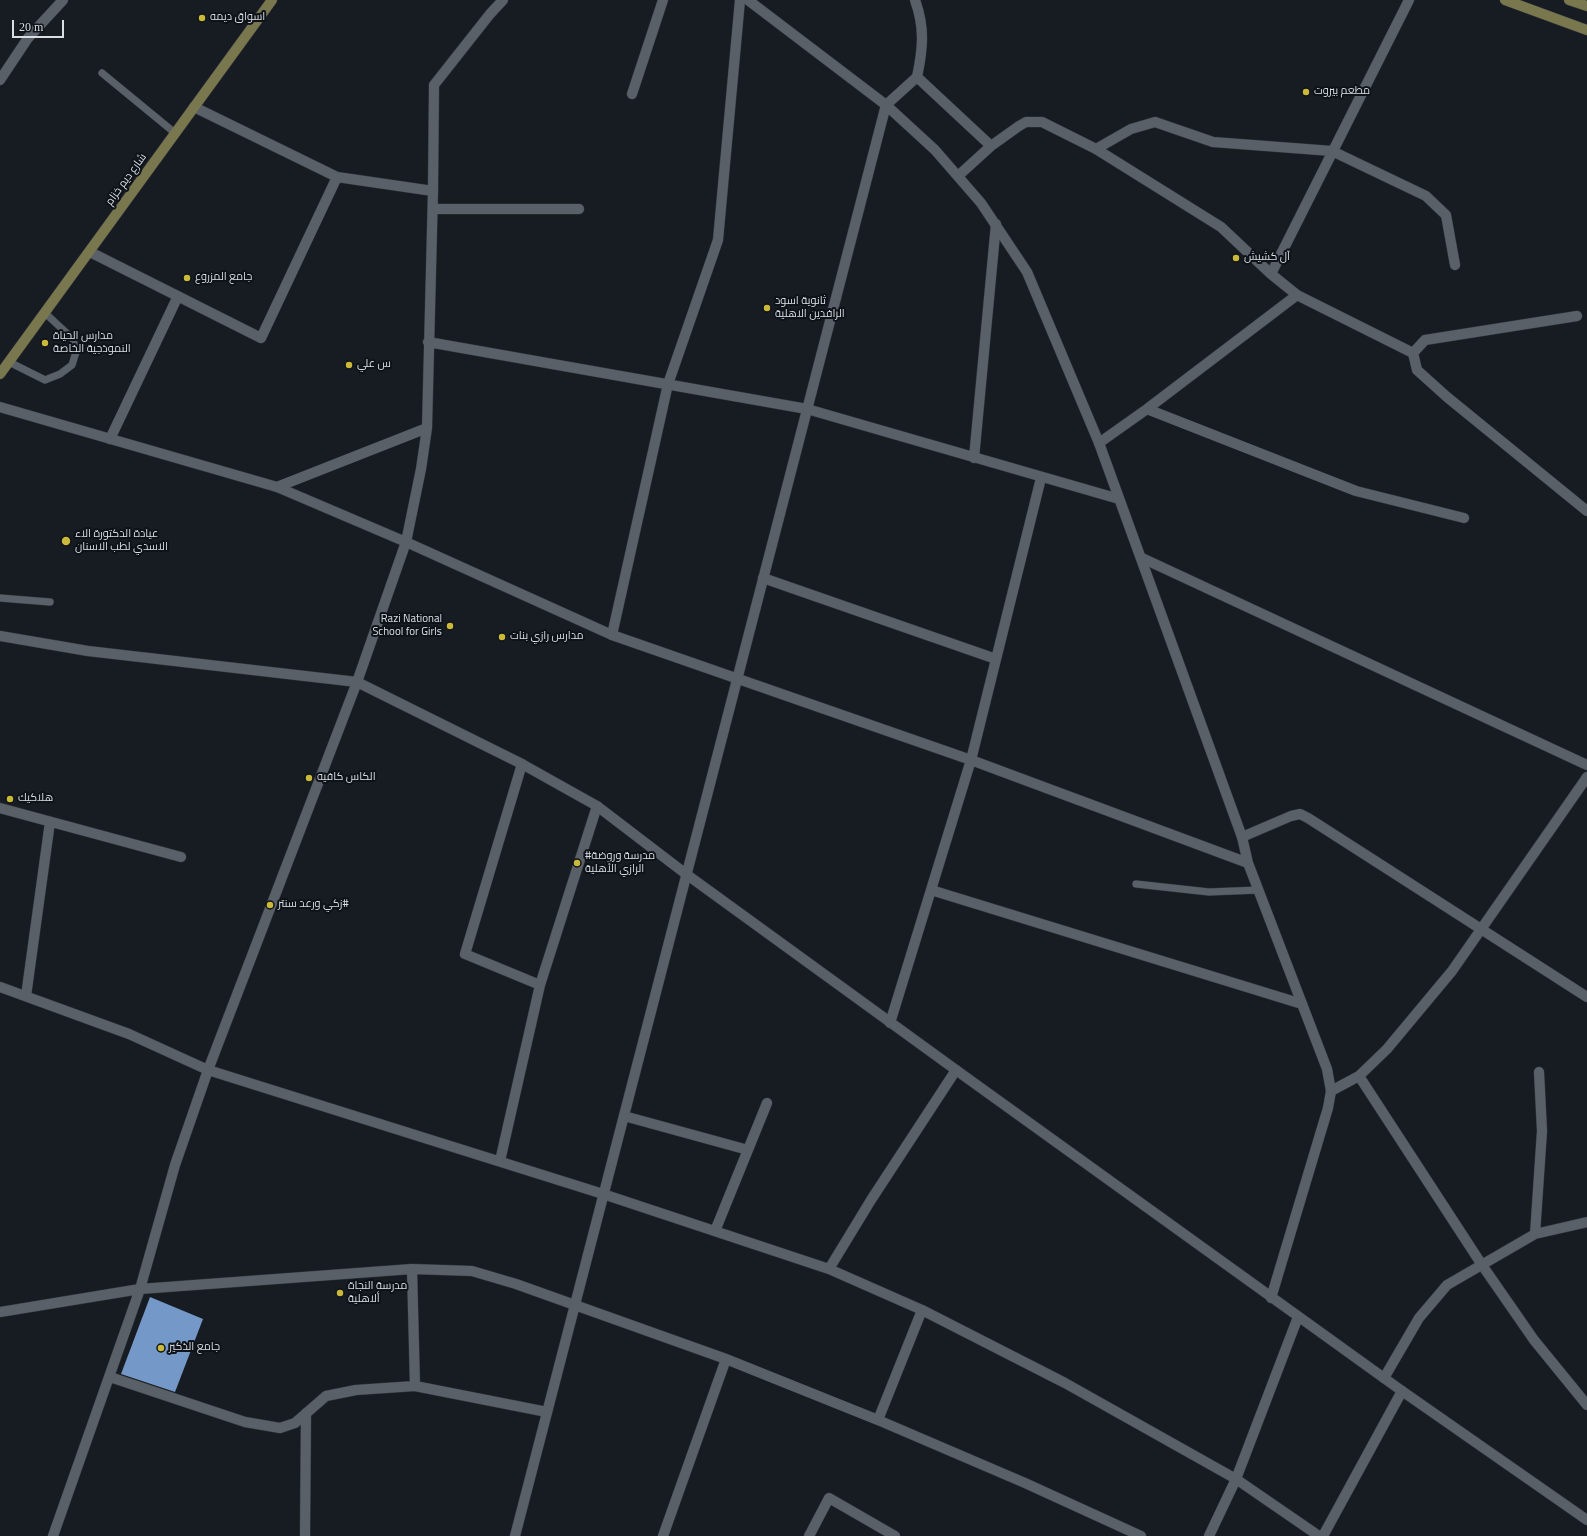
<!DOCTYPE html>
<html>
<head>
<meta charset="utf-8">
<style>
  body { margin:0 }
  #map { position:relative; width:1587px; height:1536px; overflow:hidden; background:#171c23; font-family:Georgia,serif }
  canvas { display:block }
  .scale { position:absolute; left:12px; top:20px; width:52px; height:18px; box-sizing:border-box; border:2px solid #dadee2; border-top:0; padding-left:5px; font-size:12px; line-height:14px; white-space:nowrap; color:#dadee2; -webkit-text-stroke:3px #0e1319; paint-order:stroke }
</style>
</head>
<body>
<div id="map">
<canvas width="1587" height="1536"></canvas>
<div class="scale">20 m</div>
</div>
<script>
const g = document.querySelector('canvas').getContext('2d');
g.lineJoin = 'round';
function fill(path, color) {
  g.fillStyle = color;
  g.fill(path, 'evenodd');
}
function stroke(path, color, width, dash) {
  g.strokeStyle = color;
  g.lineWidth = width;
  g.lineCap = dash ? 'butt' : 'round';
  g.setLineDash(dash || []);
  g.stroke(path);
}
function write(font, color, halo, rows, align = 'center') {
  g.font = font + ' Georgia,Cairo,serif';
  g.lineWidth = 4;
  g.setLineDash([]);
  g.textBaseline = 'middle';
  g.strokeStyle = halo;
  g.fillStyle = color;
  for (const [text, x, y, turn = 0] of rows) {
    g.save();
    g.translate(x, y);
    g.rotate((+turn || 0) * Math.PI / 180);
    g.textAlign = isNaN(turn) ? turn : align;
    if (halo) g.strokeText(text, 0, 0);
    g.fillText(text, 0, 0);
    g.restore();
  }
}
fill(new Path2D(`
  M150,1297L203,1319L175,1392L121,1374Z`), '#7498c7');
const service = new Path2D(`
  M102,73L175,133
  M9,362L45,380L60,374L72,365L76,352L73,339L45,313
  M0,598L50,602
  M1136,884L1209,892L1259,890`);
const minor = new Path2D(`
  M915,0C925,28 923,48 917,77L991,146
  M0,80L28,38L63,0
  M632,94L663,0
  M886,105L917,77
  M194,107L337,177L433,191
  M1096,149L1131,129L1155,122L1213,142L1332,151L1426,196L1446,215L1455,265
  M958,176L991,146L1019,126L1026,122H1042L1096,149L1221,227L1271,274L1297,295L1413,353L1417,370L1447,397L1587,511
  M433,209H579
  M90,252L261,338L337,177
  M1271,274L1409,0
  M428,342L807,409L1119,499
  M1413,353L1425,340L1577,316
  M1147,409L1356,491L1464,518
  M110,439L178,296
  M1099,443L1147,409L1297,295
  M974,458L996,224
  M277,487L427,428
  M1142,558L1587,765
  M763,578L996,659
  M612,635L668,384L718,240L740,0
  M522,764L465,954L540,985
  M0,808L181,857
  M1242,837L1291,816L1300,814L1308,818L1587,997
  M931,890L1302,1004
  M0,987L129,1034L208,1070L603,1194L829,1269L922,1310L1065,1383L1236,1479L1319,1536
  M26,996L50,822
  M890,1023L971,760L1041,478
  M1359,1076L1482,1265L1534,1340L1587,1405
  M1331,1091L1359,1076L1387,1049L1452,971L1587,777
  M624,1116L748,1150
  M500,1161L540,985L597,806
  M715,1231L767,1103
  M1535,1234L1542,1131L1539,1072
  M412,1269L415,1386
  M829,1269L871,1200L956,1070
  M0,1312L140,1289L412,1269L472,1271L516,1284L726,1359L878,1420L1025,1483L1141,1536
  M110,1377L245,1422L280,1428L295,1423L326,1396L356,1390L415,1386L547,1412
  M1384,1378L1419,1318L1447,1285L1535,1234L1587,1222
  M878,1420L922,1310
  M53,1536L140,1289L175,1165L208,1070L357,682L406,542L421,469L427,428L433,191L434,85L490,14L503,0
  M305,1536L306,1413
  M663,1536L726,1359
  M809,1536L829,1498L895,1536
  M1323,1536L1402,1391`);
const tertiary = new Path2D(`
  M748,0L886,105L935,150L981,203L1027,272L1099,443L1242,837L1248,863L1327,1069L1331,1091L1328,1108L1271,1298
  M0,407L277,487L406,542L612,635L971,760L1248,863
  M0,636L88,651L357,682L522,764L597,806L686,874L956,1070L1402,1391L1587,1520
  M515,1536L886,105
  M1209,1536L1236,1479L1298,1317`);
const secondary = new Path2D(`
  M1505,0L1587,30
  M1569,0L1587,6
  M0,374L272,0`);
stroke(service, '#33363b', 8);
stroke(minor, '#33363b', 11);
stroke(tertiary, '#33363b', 11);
stroke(secondary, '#33363b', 11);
stroke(service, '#596068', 7);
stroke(minor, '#596068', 10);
stroke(tertiary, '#596068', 10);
stroke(secondary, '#78774e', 10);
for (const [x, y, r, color] of [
  [202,18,4,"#cbba39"],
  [1306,92,4,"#cbba39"],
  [1236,258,4,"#cbba39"],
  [187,278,4,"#cbba39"],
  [767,308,4,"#cbba39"],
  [45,343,4,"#cbba39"],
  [349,365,4,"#cbba39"],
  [66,541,5,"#cbba39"],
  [450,626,4,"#cbba39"],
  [502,637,4,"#cbba39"],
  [309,778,4,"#cbba39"],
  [10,799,4,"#cbba39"],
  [577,863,4,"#cbba39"],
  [270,905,4,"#cbba39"],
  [340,1293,4,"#cbba39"],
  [161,1348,4,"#cbba39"]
]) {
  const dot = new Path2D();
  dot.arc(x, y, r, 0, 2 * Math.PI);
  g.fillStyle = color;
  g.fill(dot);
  stroke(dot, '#0e1319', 1.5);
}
write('11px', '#dadee2', '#0e1319', [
  ["اسواق ديمه",210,18],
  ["مطعم بيروت",1314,92],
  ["آل كشيش",1244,258],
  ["جامع المزروع",195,278],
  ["ثانوية اسود",775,302],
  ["الرافدين الاهلية",775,315],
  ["مدارس الحياة",53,337],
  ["النموذجية الخاصة",53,350],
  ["س علي",357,365],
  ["عيادة الدكتورة الاء",75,535],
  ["الاسدي لطب الاسنان",75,548],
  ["Razi National",442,620,"right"],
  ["School for Girls",442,633,"right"],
  ["مدارس رازي بنات",510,637],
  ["الكاس كافيه",317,778],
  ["هلاكيك",18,799],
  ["#مدرسة وروضة",585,857],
  ["الرازي الأهلية",585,870],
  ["زكي ورعد سنتر#",278,905],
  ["مدرسة النجاة",348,1287],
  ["ألاهلية",348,1300],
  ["جامع الذكير",169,1348]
], 'left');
write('11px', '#dadee2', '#0e1319', [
  ["شارع ديم خزام",127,180,-54]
]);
</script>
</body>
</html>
